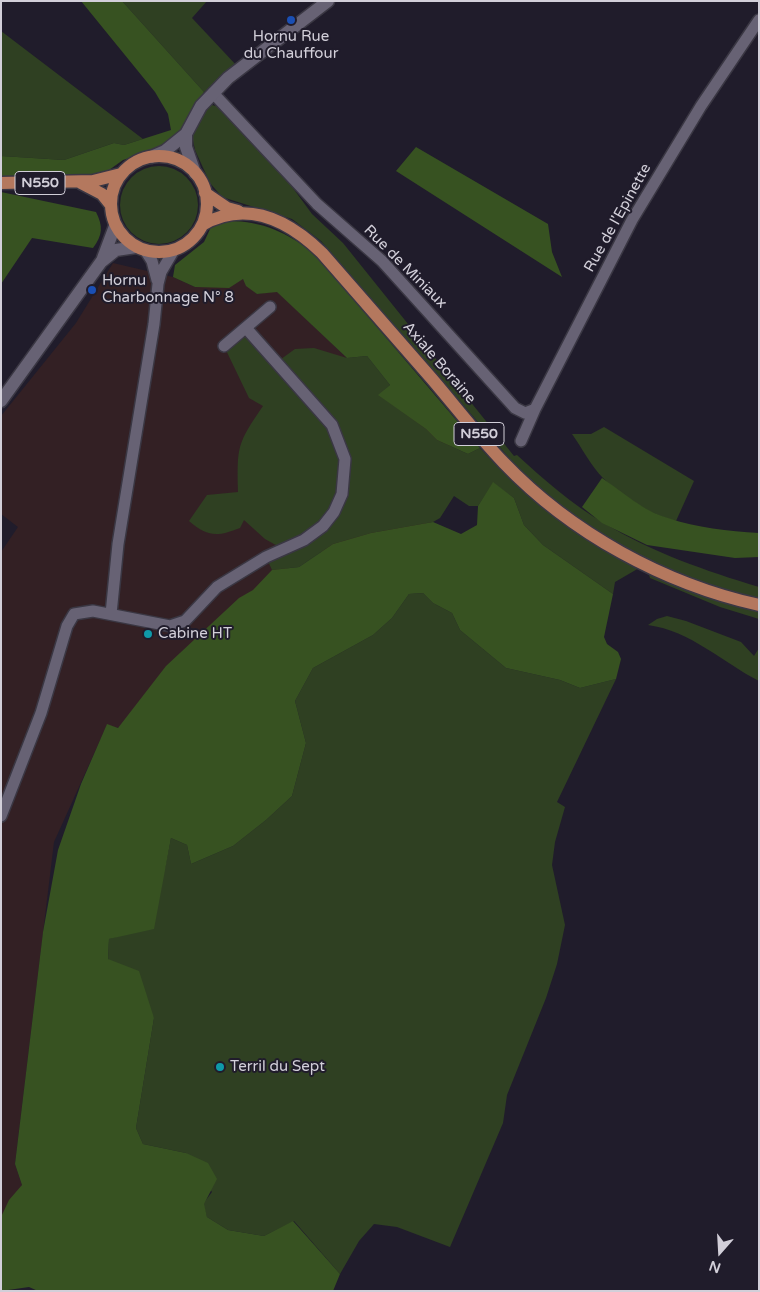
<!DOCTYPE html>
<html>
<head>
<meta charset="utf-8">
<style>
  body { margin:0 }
  #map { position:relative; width:760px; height:1292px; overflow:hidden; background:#201c2b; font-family:"Varela Round",sans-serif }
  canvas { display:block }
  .frame { position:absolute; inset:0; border:2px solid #d2cfd9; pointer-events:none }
  .north { position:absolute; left:695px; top:1227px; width:50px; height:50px; -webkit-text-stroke:4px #201c2b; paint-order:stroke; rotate:199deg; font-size:14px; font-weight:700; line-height:20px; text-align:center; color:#d2cfd9 }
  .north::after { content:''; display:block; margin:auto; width:18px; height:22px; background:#d2cfd9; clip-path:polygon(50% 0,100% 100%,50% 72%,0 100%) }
</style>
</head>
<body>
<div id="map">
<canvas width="760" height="1292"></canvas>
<div class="frame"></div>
<div class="north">N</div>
</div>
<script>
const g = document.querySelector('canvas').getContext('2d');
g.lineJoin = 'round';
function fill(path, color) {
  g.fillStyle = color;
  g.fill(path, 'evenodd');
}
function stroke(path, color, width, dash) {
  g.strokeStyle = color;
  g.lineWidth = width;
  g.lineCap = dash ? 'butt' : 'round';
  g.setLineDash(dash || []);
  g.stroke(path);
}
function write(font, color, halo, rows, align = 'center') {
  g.font = font + ' "Varela Round",sans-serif';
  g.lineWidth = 4;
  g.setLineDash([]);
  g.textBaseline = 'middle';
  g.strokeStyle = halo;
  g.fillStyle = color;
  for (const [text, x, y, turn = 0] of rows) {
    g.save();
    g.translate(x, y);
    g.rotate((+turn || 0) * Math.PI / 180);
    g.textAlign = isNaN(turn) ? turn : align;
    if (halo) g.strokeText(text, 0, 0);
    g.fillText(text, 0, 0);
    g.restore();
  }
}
fill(new Path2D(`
  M113,263L173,277L195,287L243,279L257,294L277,291L347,358L468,461L433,522L298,558L118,728L107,725L54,842L15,1164L22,1185L1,1230V552L18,527L1,514V416L76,323Z`), '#332024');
fill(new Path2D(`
  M122,1H207L192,18L237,66L204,92Z
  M1,31L143,139L124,145L114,143L64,160L1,156Z
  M212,105L220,107L290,184L312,214L343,243L514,456L517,455C543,479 573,505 604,523C651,552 706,571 759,587V619L720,607L650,578L646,564L615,582L613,594L543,545L524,525L514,498L493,483L478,506H469L454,496L440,518L433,522L371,533L333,544L299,567L272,570L266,557L283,549L265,539L244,520L240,528C217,537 208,537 189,521L207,495L238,492C237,446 237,444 263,406L249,398L224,346L246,328L277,362L295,349L314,348L347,358L367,356L390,385L379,395L426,429L437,440L468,454L480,448L500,469L510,459L321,241L292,219L222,197L210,183L195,150L191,131L208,106Z
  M120 205a39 39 0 1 1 78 0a39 39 0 1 1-78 0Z
  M604,427L694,481L676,521C651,515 622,496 603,478C591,466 582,448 572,434H591Z
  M423,593L433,603L452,613L460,630L506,668L560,680L580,688L616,679L557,802L565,807L555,842L552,865L565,925L557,964L546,998L507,1095L503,1123L450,1247L397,1227L374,1224L359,1241L340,1274L294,1221L264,1236L228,1230L207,1217L203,1204L212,1192L186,1153L143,1144L136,1128L154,1018L108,959L109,939L129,933L165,868L171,838L187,845L191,864L233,846L266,820L292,796L306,743L295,701L313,668L373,635L392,618L409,594Z
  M667,616L686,621L741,642L754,656L759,648V681C722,662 691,631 648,625L657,619Z`), '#2f4022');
fill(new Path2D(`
  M81,1H122L204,92L184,128L161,148L123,160L109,170L90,176L1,179V156L64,160L114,143L124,145L171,130L168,114L155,92Z
  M416,147L548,224L552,252L562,277L396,171Z
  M1,192L96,212C103,226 103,235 93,248L32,238L1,284Z
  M229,221C263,221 287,233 314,253L480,448L468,454L437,440L426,429L378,395L390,385L367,356L347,358L277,292L257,294L246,286L243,279L229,288L195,287L173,277L175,265L204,242L212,225Z
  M602,478C623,492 643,511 668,518C697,528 728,531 759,533V557L735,558L647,545L602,523L582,507Z
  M493,482L514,498L524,525L543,545L613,594L604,637L607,644L618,652L621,659L616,679L580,688L560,680L506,668L460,630L452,613L433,603L423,593L409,594L392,618L373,635L313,668L295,701L306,743L292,796L266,820L233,846L191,864L187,845L171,838L154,929L109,939L108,959L139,971L154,1018L136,1128L143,1144L186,1153L208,1163L217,1179L204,1204L207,1217L228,1230L264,1236L293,1221L340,1274L333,1291H38L29,1287L1,1291V1217L9,1200L22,1185L15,1164L43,932L58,850L81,784L107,724L118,728L166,666L239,598L253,590L272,570L299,567L333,544L371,533L433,522L461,534L477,525L478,506Z`), '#375221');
const minor = new Path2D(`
  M213,93L317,204L382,261L515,408L525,413L535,409
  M145,250L152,261L157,280
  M224,346L270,307
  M521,441L535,409L632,220L701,106L759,20
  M111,614L118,544L154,324L158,284L161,272L174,250
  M1,816L41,713L67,626L74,614L93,611L170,626L185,621L217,587L266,557L304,540L323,526L334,512L342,494L345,459L332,425L246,328`);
const tertiary = new Path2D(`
  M186,134V147L195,173
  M151,157L165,151L186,134L201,106L228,78L328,1
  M103,258L115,226
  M1,401L101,262L116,250L136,247`);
const primary = new Path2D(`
  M111 204a48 48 0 1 1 96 0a48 48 0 1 1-96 0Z
  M1,183L93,181L121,174
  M81,183L102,194L110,204
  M205,193L227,208L238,211
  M202,225C247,199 288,220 322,253C359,295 395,337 432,379C456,407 478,436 504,463C571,533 664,584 759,605`);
stroke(minor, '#3a3743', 14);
stroke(tertiary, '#3a3743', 15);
stroke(primary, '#3a3743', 15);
stroke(minor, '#676274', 11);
stroke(tertiary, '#676274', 12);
stroke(primary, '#b4785e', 12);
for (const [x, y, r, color] of [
  [291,20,5,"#1a4fb4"],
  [92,290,5,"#1a4fb4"],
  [148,634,5,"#0f9aa8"],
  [220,1067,5,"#0f9aa8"]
]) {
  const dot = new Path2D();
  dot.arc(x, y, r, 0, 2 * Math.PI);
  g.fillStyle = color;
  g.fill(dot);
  stroke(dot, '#201c2b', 2);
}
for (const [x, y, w] of [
  [40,183,50],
  [479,434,50]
]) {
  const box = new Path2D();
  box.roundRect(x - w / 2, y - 11.5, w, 23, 4);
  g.fillStyle = '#201c2b';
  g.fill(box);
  stroke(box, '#d2cfd9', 1);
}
write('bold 14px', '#d2cfd9', null, [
  ["N550",40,183],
  ["N550",479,434]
]);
write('15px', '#d2cfd9', '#201c2b', [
  ["Hornu Rue",291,37,"center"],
  ["du Chauffour",291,54,"center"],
  ["Hornu",102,281],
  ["Charbonnage N° 8",102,298],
  ["Cabine HT",158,634],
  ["Terril du Sept",230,1067]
], 'left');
write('15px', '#d2cfd9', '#201c2b', [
  ["Rue de l'Epinette",618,218,-61],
  ["Rue de Miniaux",405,267,45],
  ["Axiale Boraine",439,363,49]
]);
</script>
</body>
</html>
